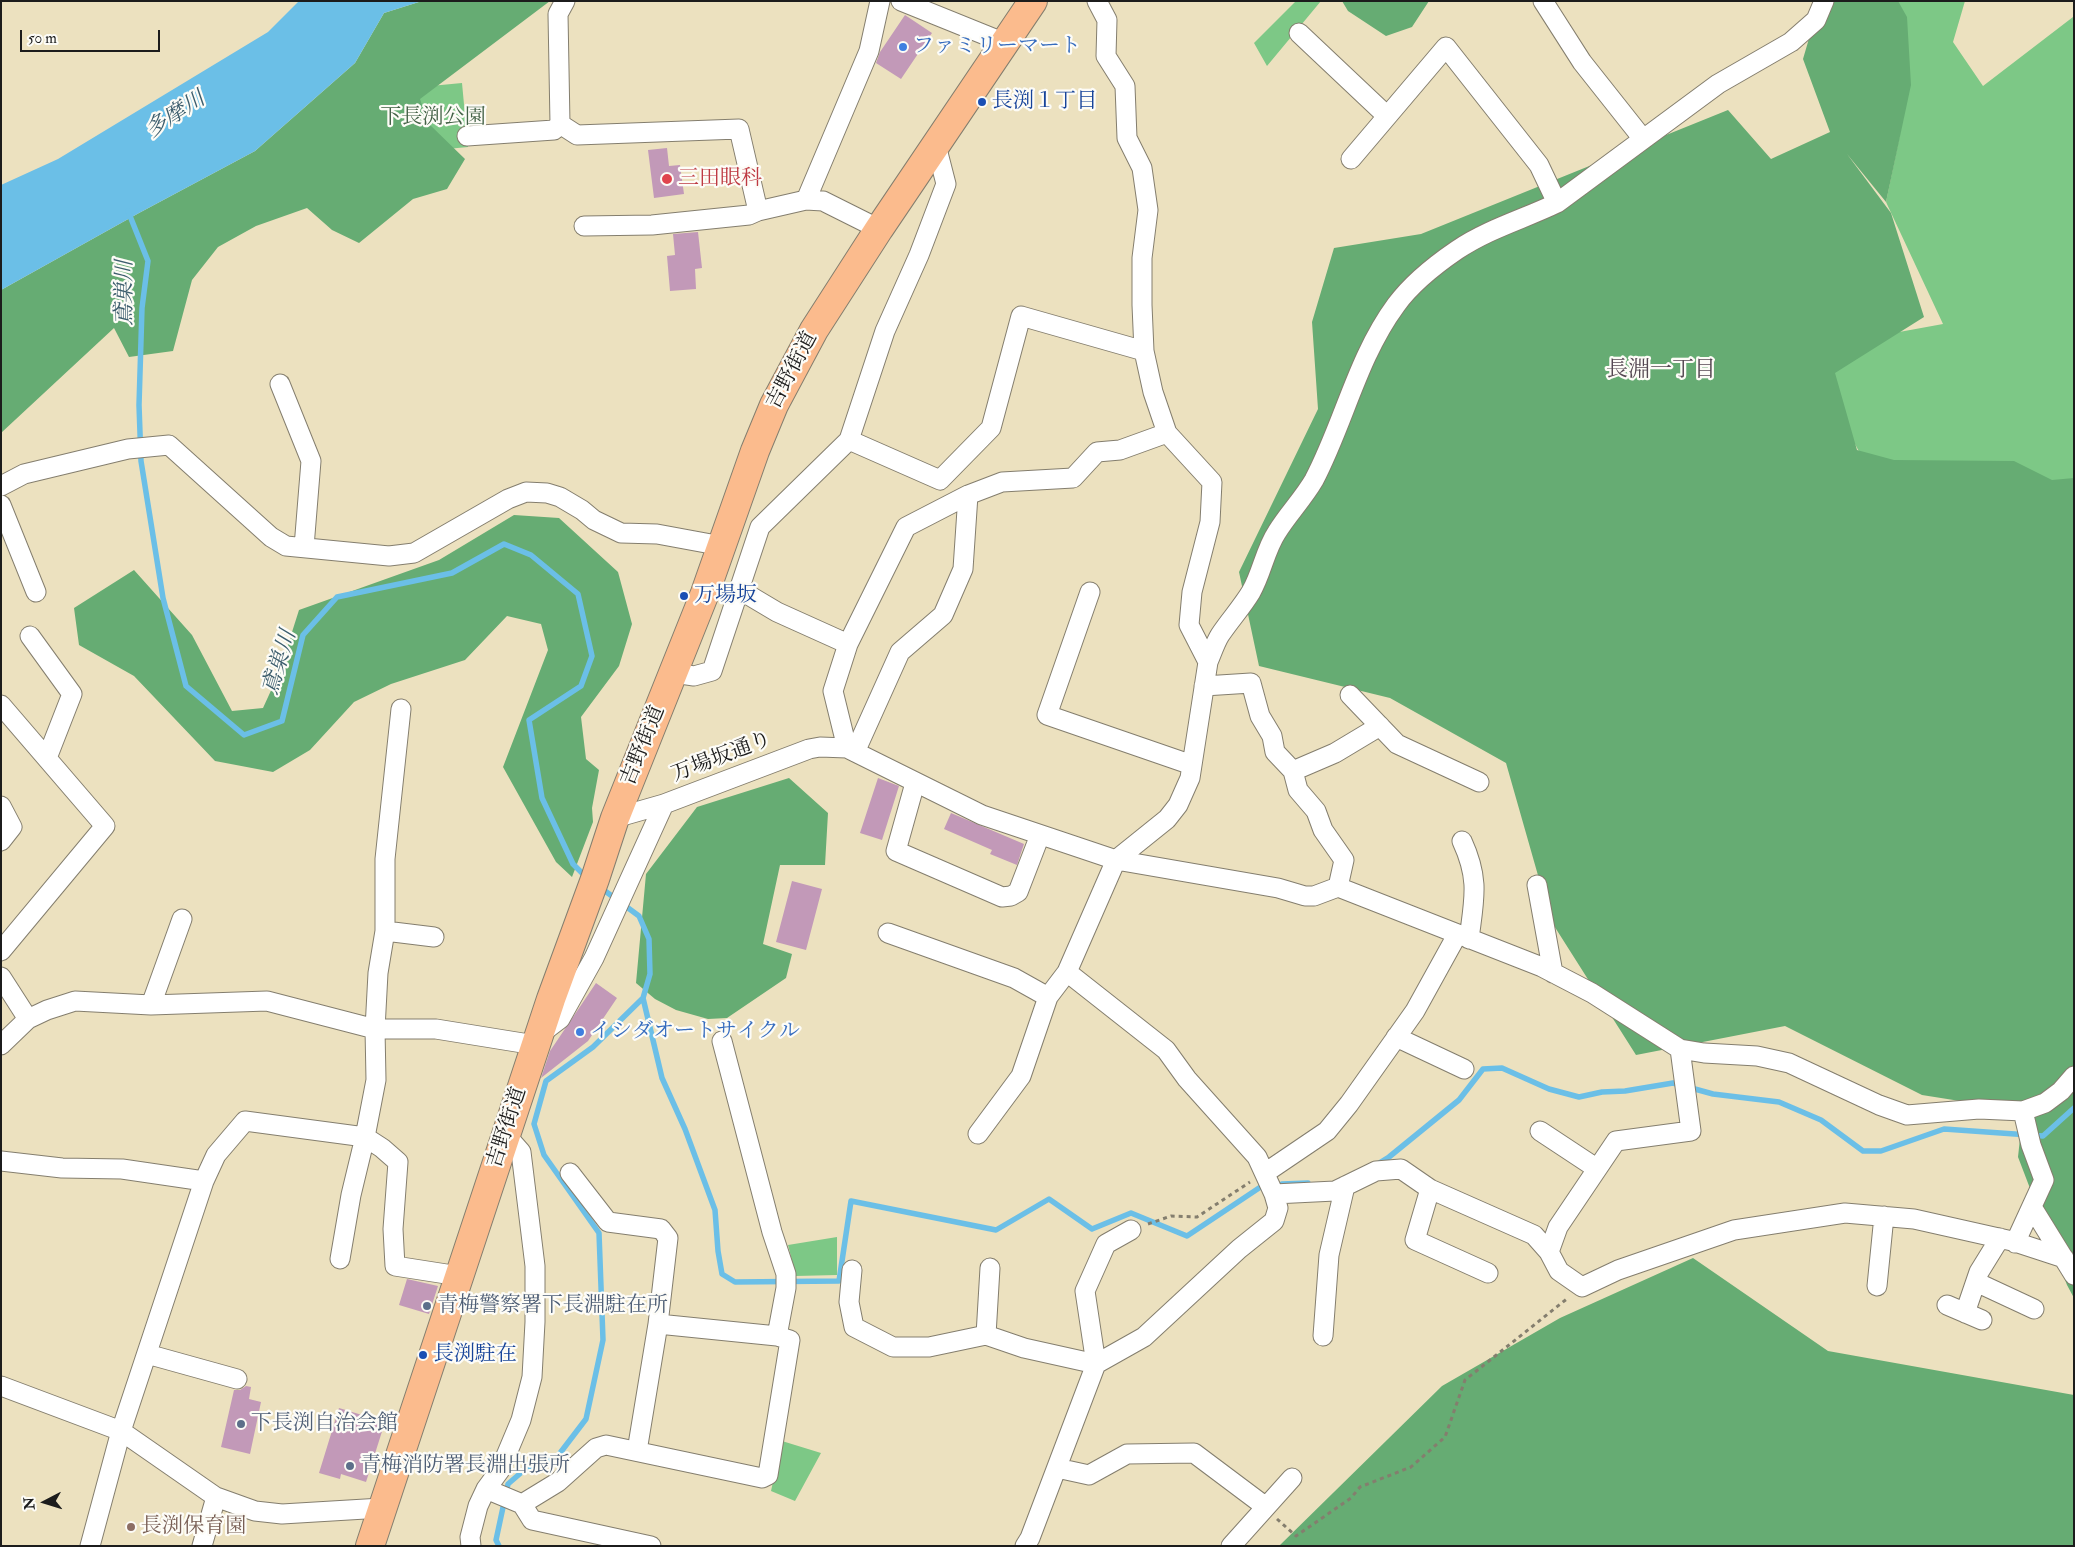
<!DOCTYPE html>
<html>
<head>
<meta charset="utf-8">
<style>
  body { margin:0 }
  #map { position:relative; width:2075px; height:1547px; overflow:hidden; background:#ece1bf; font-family:"IM FELL Double Pica",serif }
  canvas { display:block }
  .frame { position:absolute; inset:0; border:2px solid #1c1c1c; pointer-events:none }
  .north { position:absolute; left:20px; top:1477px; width:50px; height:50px; -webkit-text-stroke:4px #fdfcf7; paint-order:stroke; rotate:265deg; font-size:14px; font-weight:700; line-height:20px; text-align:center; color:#1c1c1c }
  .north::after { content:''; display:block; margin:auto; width:18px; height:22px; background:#1c1c1c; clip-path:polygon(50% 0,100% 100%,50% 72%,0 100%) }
  .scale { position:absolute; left:20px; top:30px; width:140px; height:22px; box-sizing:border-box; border:2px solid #1c1c1c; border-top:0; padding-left:6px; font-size:15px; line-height:18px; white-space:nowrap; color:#1c1c1c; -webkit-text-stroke:4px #fdfcf7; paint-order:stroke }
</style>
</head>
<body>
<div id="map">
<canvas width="2075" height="1547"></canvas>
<div class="frame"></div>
<div class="north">N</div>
<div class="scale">50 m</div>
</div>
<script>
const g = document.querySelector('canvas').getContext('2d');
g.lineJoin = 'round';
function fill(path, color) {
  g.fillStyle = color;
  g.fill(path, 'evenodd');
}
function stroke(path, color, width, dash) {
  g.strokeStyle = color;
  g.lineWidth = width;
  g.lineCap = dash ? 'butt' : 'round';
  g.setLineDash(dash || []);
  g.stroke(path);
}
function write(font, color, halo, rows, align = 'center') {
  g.font = font + ' "IM FELL Double Pica","Noto Serif JP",serif';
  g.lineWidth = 4.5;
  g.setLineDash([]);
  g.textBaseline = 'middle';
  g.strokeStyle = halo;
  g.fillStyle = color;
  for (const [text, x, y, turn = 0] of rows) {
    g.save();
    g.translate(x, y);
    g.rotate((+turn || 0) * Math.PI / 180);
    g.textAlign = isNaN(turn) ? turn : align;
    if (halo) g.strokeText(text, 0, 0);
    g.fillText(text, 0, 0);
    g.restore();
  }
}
fill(new Path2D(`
  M1296,1H1321L1267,66L1254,43Z
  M1894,1H1965L1953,42L1983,86L2073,17L2074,14V497L1875,481L1817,374L1850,341L1943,324L1886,202L1900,134L1903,93Z
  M462,83L468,147L405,153L399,89Z
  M837,1237V1275L796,1276L788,1245Z
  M782,1441L821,1453L795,1501L771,1491Z`), '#7dc886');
fill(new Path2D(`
  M422,1H550L420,99L428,123L465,159L447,189L413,199L359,243L332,230L307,208L256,226L218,247L192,280L173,351L129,357L114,328L1,433V290L139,213L255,151L355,63L384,13Z
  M1342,1H1429L1412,27L1386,36L1348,11Z
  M1820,1H1898L1907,17L1911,85L1886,202L1847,154L1891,213L1924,317L1835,373L1857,450L1894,460L2014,461L2052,480L2074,478V1298L2067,1285L2018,1157L2023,1111L1922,1095L1785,1026L1636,1055L1551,921L1506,763L1390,698L1259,666L1239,572L1318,409L1312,322L1334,248L1421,234L1728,110L1771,159L1830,132L1803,59Z
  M514,515L559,518L618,572L632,624L619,666L581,717L586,759L599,770L592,808L593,822L572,877L556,862L503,767L548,650L541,624L507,616L465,660L391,684L354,702L310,750L273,772L215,761L134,676L79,645L74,608L134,570L192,635L232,711L263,708L279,673L299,610L439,560Z
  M789,778L828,813L825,865H780L763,944L792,954L786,978L727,1018L708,1019L676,1010L655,999L636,983L646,874L697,807Z
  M1693,1258L1828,1351L2074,1395V1546H1279L1442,1386L1560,1318Z`), '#66ac73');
fill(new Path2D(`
  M299,1H422L384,13L355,63L255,151L139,213L1,290V185L58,159L268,32Z`), '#6bbfe7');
stroke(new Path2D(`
  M128,211L148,261L142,308L139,405L141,461L163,598L186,686L244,735L282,721L303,635L337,597L452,573L504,544L531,555L578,594L592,656L581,686L529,720L542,798L573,864L587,878
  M601,888L639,916L649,939L650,974L643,998L662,1078L685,1129L715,1210L718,1251L722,1274L735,1282L839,1281L851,1201L996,1230L1049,1199L1092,1229L1131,1213L1187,1236L1262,1186H1266
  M1376,1165L1389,1157L1459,1100L1483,1069L1502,1068L1549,1089L1579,1097L1602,1092L1625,1091L1673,1083L1713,1094L1779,1102L1821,1120L1863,1151H1881L1944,1129L2043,1136L2074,1108
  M1282,1184L1308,1183
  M499,1546L496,1540L508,1484L523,1471L557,1457L586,1419L603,1340L599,1233L544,1155L534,1124L546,1081L593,1047L643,998`), '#6bbfe7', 5.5);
fill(new Path2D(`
  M905,15L932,33L901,79L876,63L880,52Z
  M667,148L669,166L680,165L684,194L654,198L648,150Z
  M698,232L702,268L695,269L696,289L670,291L667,256L675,255L673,234Z
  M878,778L899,786L882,840L860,833Z
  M951,813L1024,844L1017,865L990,854L992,850L944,829Z
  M792,881L822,889L806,950L776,942Z
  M596,983L617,998L588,1041L541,1078L550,1051Z
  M407,1279L438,1286L429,1314L399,1305Z
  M246,1386L251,1387L249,1399L261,1402L250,1454L221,1447L234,1390H240Z
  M339,1408L385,1422L366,1482L341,1474L340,1479L319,1473Z`), '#c299b8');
const minor = new Path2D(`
  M565,1L558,14L560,124L577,135L739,129L758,211L806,200L823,201L879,229
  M901,1L1005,43
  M1543,1L1582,62L1643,139
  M1299,33L1387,116
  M467,136L554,130L560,124
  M1351,159L1446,47L1539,165L1557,203
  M806,200L869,51L880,1
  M584,226L652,225L749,215L758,211
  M280,384L311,461L304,547
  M849,440L940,480L991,428L1021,316L1144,351
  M1,486L24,474L128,449L169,445L271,537L286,546L389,556L414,553L508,499L526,492L547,493L560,497L582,510L594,520L621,533L657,534L722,546
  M1,505L36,592
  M740,590L777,612L848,644L833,691L847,748L982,815L1116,860L1278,888L1305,896H1314L1338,887L1542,967L1592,993L1680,1049L1704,1053L1757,1056L1789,1063L1879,1105L1907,1115L1979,1109L2023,1111L2045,1103L2061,1091L2074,1076
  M1090,592L1047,715L1192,765
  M30,636L72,694L47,758
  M848,644L906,527L968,495L1002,482L1073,478L1097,452L1120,450L1167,433
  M1208,662C1212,653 1215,643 1220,635C1230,620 1242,607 1251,592C1262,573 1265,550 1277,532C1288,514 1303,499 1314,480C1344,423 1357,358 1396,305C1412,283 1435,265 1457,250C1488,229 1524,219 1557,203L1718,84L1791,42L1816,20L1824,1
  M674,673L694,676L712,671L760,527L849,440L885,331L919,255L946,184L936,145
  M1204,686L1251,683L1260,716L1272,736L1275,752L1293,771L1298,790L1316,811L1323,830L1344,860L1338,887
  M1350,695L1397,744L1479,782
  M1,705L105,826L1,951
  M855,752L900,652L943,615L963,569L968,495
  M1293,771L1335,753L1380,726
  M915,783L896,851L1002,897L1011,896L1018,892L1040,835
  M1,806L12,827L1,841
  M615,818L664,804L809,749L820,747L847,748
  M1462,841C1480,880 1474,899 1469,939
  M1537,885L1553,973
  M385,931V859L401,709
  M888,933L1014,978L1048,997L1067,972L1116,860L1167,819L1178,805L1190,778L1208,662L1189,625L1192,592L1210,522L1212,482L1167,433L1153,392L1144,351L1142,305V258L1148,210L1142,168L1127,138L1125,86L1106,56L1107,20L1097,1
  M1,977L28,1019
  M151,1005L182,919
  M539,1035L560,1019L594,958L664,804
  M1396,1037L1464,1069
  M722,1041L772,1232L786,1274V1288L777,1336
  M1,1045L28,1019L47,1010L75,1001L151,1005L267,1001L375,1029H436L535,1045
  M1540,1131L1596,1168
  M978,1134L1021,1076L1048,997
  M1,1161L62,1168L122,1169L204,1181
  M570,1173L608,1222L661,1229L668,1238L658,1324L637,1451
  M1265,1173L1327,1131L1349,1104L1415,1011L1457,935
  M1430,1189L1415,1240L1488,1273
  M1274,1194L1335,1191L1376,1171L1401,1169L1430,1189L1534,1235L1549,1252L1559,1271L1582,1287L1618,1270L1734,1230L1845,1213L1914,1219L2012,1241L2064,1258
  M2032,1207L2074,1275
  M2015,1243L2044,1180L2031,1145L2023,1111
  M1549,1252L1558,1227L1616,1141L1691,1131L1680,1049
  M340,1259L351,1195L365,1137L376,1080L375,1029L378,973L385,931L434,937
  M852,1270L849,1302L854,1327L893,1347H929L986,1335L1024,1348L1096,1364L1085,1291L1106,1244L1131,1230
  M1976,1282L2034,1309
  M1877,1286L1884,1216
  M1947,1305L1982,1320
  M1965,1313L1979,1272L2000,1238
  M986,1335L990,1268
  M1323,1336L1329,1255L1345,1186
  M147,1354L237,1379
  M1,1386L121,1431L216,1497L255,1511L282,1514L382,1508
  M1057,1468L1089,1475L1127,1454L1194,1453L1266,1507
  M486,1489L522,1504L558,1482L596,1448L606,1445L762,1478L768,1475L790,1340L777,1336L658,1324
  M522,1504L532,1520L651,1546
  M90,1546L121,1431L204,1181L216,1155L245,1121L365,1137L382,1148L398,1162L393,1229L395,1266L459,1276
  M202,1546L216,1497
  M471,1546L470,1537L478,1506L486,1489L500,1470L521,1420L532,1377L535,1322V1266L521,1152L506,1135
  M1025,1546L1030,1538L1096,1364L1144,1337L1239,1249L1274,1221L1278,1208L1274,1194L1257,1157L1187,1079L1166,1050L1067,972
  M1231,1546L1292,1478`);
const highway = new Path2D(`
  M370,1546L551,999L595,879L615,818L705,593L755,451L774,405L814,330L879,229L1033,1`);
stroke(minor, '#847e6e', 21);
stroke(highway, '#847e6e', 30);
stroke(new Path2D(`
  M1148,1224L1171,1216L1197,1217L1250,1182
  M1277,1519L1296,1536L1351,1498L1360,1487L1411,1467L1445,1437L1465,1380L1568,1298`), '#847e6e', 3, [4, 4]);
stroke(minor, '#fff', 19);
stroke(highway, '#fbbb8d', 28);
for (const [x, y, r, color] of [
  [903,47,5,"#3f7fe0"],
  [982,102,5,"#1a4fb4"],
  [667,179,6,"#e0444e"],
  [684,596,5,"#1a4fb4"],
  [580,1032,5,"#3f7fe0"],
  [427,1306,5,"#5c6f8a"],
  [423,1355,5,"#1a4fb4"],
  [241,1424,5,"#5c6f8a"],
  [350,1466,5,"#5c6f8a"],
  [131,1527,5,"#8d6e63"]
]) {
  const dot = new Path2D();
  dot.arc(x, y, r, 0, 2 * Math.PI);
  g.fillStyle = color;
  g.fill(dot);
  stroke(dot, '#fdfcf7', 2);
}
write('21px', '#366cbe', '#fdfcf7', [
  ["ファミリーマート",913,47],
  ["イシダオートサイクル",590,1032]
], 'left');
write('21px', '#164399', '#fdfcf7', [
  ["長渕１丁目",992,102],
  ["万場坂",694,596],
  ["長渕駐在",433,1355]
], 'left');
write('21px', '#436146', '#fdfcf7', [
  ["下長渕公園",433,118]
]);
write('21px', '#be3a42', '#fdfcf7', [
  ["三田眼科",678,179]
], 'left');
write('21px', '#1c1c1c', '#fdfcf7', [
  ["吉野街道",793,371,-62],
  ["吉野街道",644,746,-68],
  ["万場坂通り",722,758,-21],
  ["吉野街道",508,1128,-72]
]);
write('21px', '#4e5e75', '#fdfcf7', [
  ["青梅警察署下長淵駐在所",437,1306],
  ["下長渕自治会館",251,1424],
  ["青梅消防署長淵出張所",360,1466]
], 'left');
write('21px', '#785e54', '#fdfcf7', [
  ["長渕保育園",141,1527]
], 'left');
write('italic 22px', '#3c5d6d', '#fdfcf7', [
  ["多摩川",176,116,-33],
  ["鳶巣川",126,293,-90],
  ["鳶巣川",281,663,-73]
]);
write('22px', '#564853', '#fdfcf7', [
  ["長淵一丁目",1661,371]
]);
</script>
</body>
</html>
